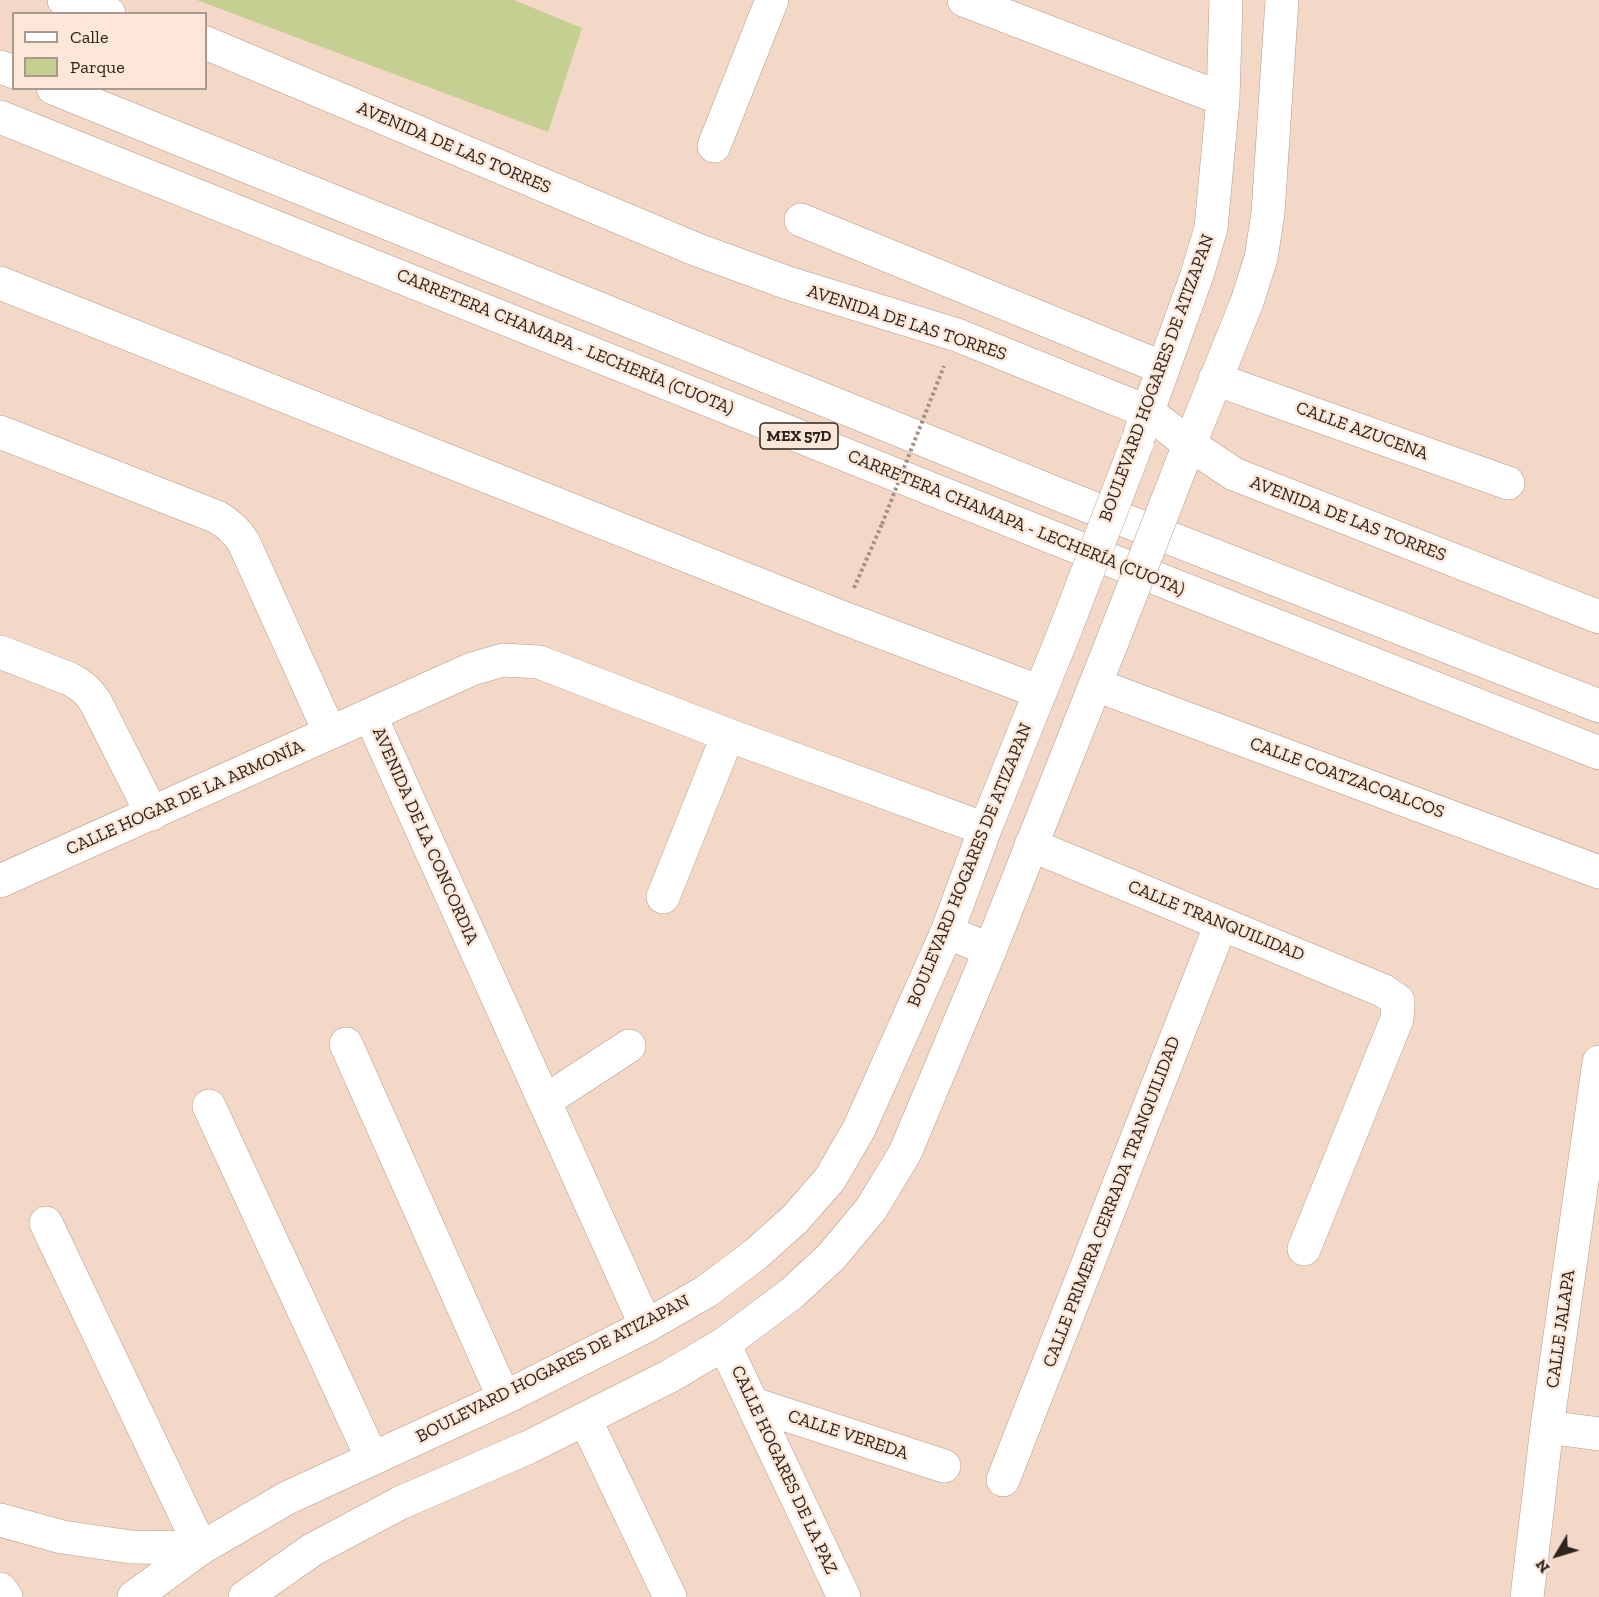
<!DOCTYPE html>
<html>
<head>
<meta charset="utf-8">
<style>
  body { margin:0 }
  #map { position:relative; width:1599px; height:1597px; overflow:hidden; background:#f3d8c7; font-family:"Zilla Slab",serif }
  canvas { display:block }
  .legend { position:absolute; left:12px; top:12px; width:195px; height:78px; box-sizing:border-box; background:#fce7d8; border:2px solid #aa998e; margin:0; padding:8px 10px; list-style:none; font-size:18px; color:#2e241e }
  .legend li { display:flex; align-items:center; gap:12px; height:30px }
  .legend b { width:30px; border:2px solid #aa998e }
  .north { position:absolute; left:1527px; top:1525px; width:60px; height:60px; -webkit-text-stroke:4px #fce7d8; paint-order:stroke; rotate:232deg; font-size:16px; font-weight:700; line-height:24px; text-align:center; color:#2e241e }
  .north::after { content:''; display:block; margin:auto; width:21px; height:27px; background:#2e241e; clip-path:polygon(50% 0,100% 100%,50% 72%,0 100%) }
</style>
</head>
<body>
<div id="map">
<canvas width="1599" height="1597"></canvas>
<ul class="legend">
<li><b style="height:8px;background:#fff"></b>Calle</li>
<li><b style="height:16px;background:#c5cf91"></b>Parque</li>
</ul>
<div class="north">N</div>
</div>
<script>
const g = document.querySelector('canvas').getContext('2d');
g.lineJoin = 'round';
function fill(path, color) {
  g.fillStyle = color;
  g.fill(path, 'evenodd');
}
function stroke(path, color, width, dash) {
  g.strokeStyle = color;
  g.lineWidth = width;
  g.lineCap = dash ? 'butt' : 'round';
  g.setLineDash(dash || []);
  g.stroke(path);
}
function write(font, color, halo, rows, align = 'center') {
  g.font = font + ' "Zilla Slab",serif';
  g.lineWidth = 5;
  g.setLineDash([]);
  g.textBaseline = 'middle';
  g.strokeStyle = halo;
  g.fillStyle = color;
  for (const [text, x, y, turn = 0] of rows) {
    g.save();
    g.translate(x, y);
    g.rotate((+turn || 0) * Math.PI / 180);
    g.textAlign = isNaN(turn) ? turn : align;
    if (halo) g.strokeText(text, 0, 0);
    g.fillText(text, 0, 0);
    g.restore();
  }
}
fill(new Path2D(`
  M197,0H514L582,28L548,132Z`), '#c5cf91');
const minor = new Path2D(`
  M64,0L109,14
  M964,0L1223,99
  M206,43L695,249L788,283L957,335L1148,412L1189,444L1234,474L1599,617
  M714,146L772,0
  M801,220L1163,368
  M0,283L841,617L1040,692
  M1215,379L1508,483
  M0,432L217,517C229,524 237,531 244,543L330,733
  M1140,433L1197,275L1211,228L1223,99L1226,0
  M1182,463L1247,302L1261,258L1268,213L1282,0
  M0,652L70,679C81,685 89,691 96,703L152,814
  M1096,685L1599,872
  M370,715L646,1326
  M1031,845L1384,991L1398,1001L1397,1019L1304,1249
  M0,881L472,669L503,660L539,662L728,735L985,829
  M663,897L728,735
  M346,1044L504,1398
  M545,1101L629,1046
  M209,1106L372,1458
  M46,1223L201,1548
  M724,1344L844,1597
  M753,1404L944,1466
  M585,1419L670,1597
  M1547,1427L1599,1434
  M1003,1480L1221,924
  M134,1597L201,1548L287,1498L504,1398L646,1326L707,1291L756,1254L795,1219L830,1179L859,1129L947,932L985,829L1066,628
  M245,1597L312,1550L400,1503L529,1447L670,1376L724,1344L791,1294L831,1257L871,1209L905,1153L990,950L1111,645
  M1527,1597L1547,1427L1599,1062`);
const major = new Path2D(`
  M947,932L990,950
  M0,1520L62,1537L131,1547L201,1548
  M0,1589L6,1597`);
const highway = new Path2D(`
  M0,67L14,72
  M53,88L1065,497L1599,706
  M0,117L1054,538L1599,753`);
stroke(minor, '#b59c8b', 34);
stroke(major, '#b59c8b', 34);
stroke(highway, '#b59c8b', 34);
stroke(new Path2D(`
  M854,588L882,524`), '#a59184', 4, [3, 3]);
stroke(minor, '#fff', 33);
stroke(major, '#fff', 33);
stroke(highway, '#fff', 33);
const minorBridge = new Path2D(`
  M1066,628L1137,443
  M1111,645L1182,463`);
stroke(minorBridge, '#b59c8b', 34, []);
stroke(new Path2D(`
  M882,524L944,366`), '#a59184', 4, [3, 3]);
stroke(minorBridge, '#fff', 33);
for (const [x, y, w] of [
  [799,436,78]
]) {
  const box = new Path2D();
  box.roundRect(x - w / 2, y - 13, w, 26, 4.5);
  g.fillStyle = '#fce7d8';
  g.fill(box);
  stroke(box, '#2e241e', 1.5);
}
write('bold 16px', '#2e241e', null, [
  ["MEX 57D",799,436]
]);
write('18px', '#2e241e', '#fce7d8', [
  ["AVENIDA DE LAS TORRES",454,148,23],
  ["AVENIDA DE LAS TORRES",907,323,18],
  ["CARRETERA CHAMAPA - LECHERÍA (CUOTA)",565,342,22],
  ["BOULEVARD HOGARES DE ATIZAPAN",1157,378,-70],
  ["CALLE AZUCENA",1362,431,20],
  ["AVENIDA DE LAS TORRES",1348,519,21],
  ["CARRETERA CHAMAPA - LECHERÍA (CUOTA)",1016,523,22],
  ["CALLE COATZACOALCOS",1347,778,20],
  ["CALLE HOGAR DE LA ARMONÍA",185,798,-24],
  ["AVENIDA DE LA CONCORDIA",425,836,66],
  ["BOULEVARD HOGARES DE ATIZAPAN",970,865,-68],
  ["CALLE TRANQUILIDAD",1216,921,22],
  ["CALLE PRIMERA CERRADA TRANQUILIDAD",1112,1202,-69],
  ["CALLE JALAPA",1561,1329,-82],
  ["BOULEVARD HOGARES DE ATIZAPAN",553,1369,-27],
  ["CALLE VEREDA",848,1435,18],
  ["CALLE HOGARES DE LA PAZ",784,1470,65]
]);
</script>
</body>
</html>
